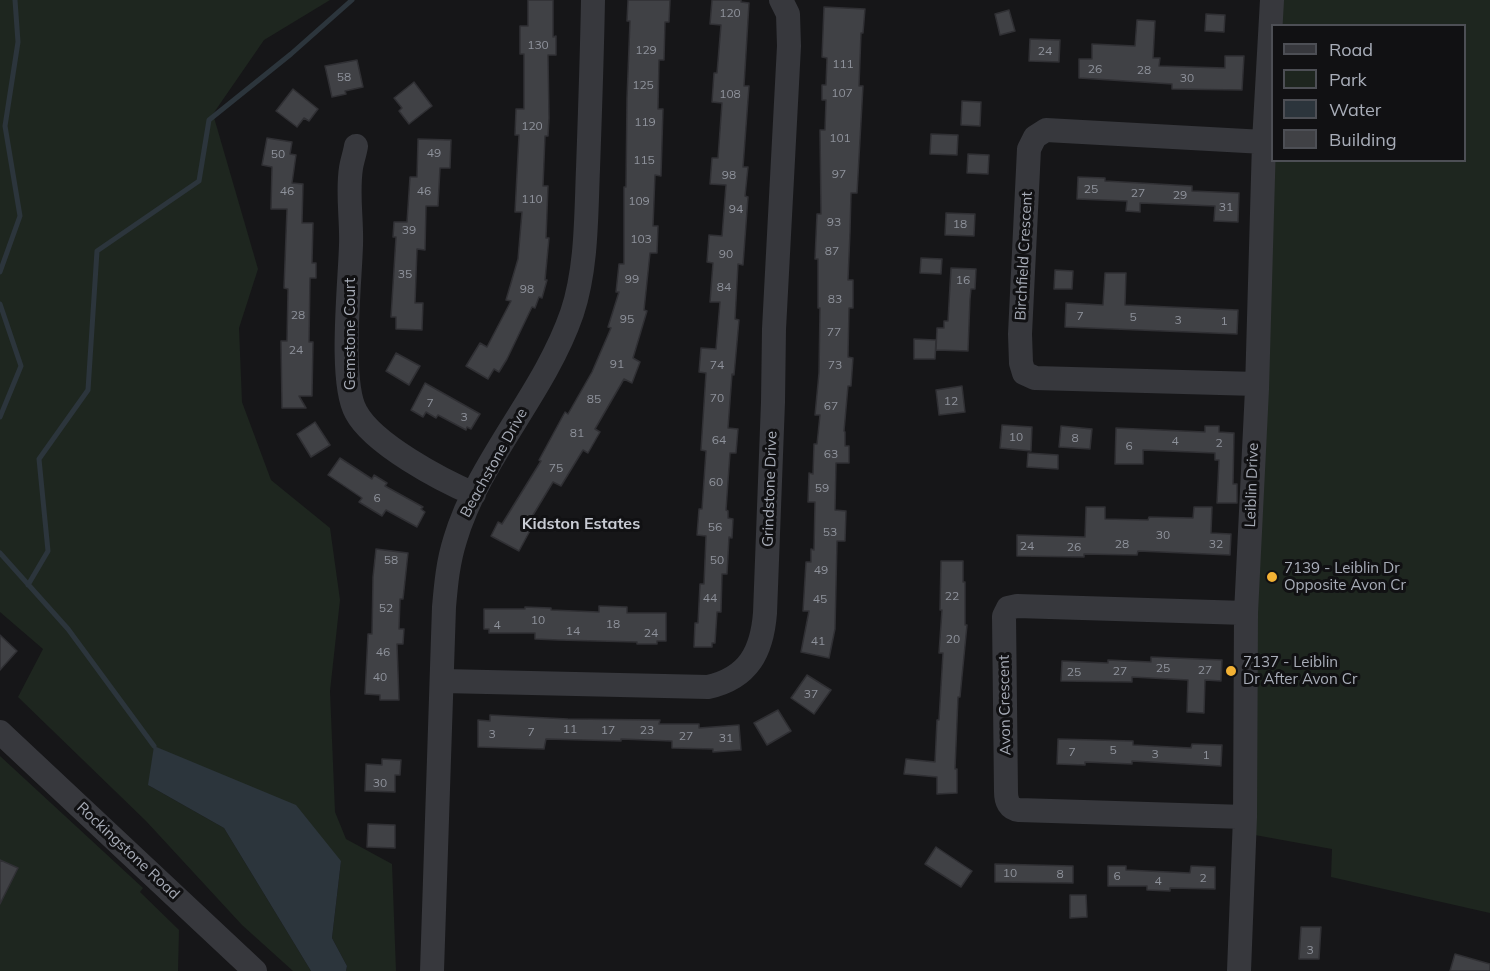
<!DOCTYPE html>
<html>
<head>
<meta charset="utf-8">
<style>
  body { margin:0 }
  #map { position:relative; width:1490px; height:971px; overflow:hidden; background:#161618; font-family:Mulish,sans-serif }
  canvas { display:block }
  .legend { position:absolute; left:1271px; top:24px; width:195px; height:138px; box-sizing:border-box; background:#111113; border:2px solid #4d4f55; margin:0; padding:8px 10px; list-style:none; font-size:18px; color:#a8adb8 }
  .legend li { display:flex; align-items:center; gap:12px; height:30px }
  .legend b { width:30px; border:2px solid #4d4f55 }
</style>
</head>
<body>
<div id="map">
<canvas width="1490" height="971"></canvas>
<ul class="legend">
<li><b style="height:8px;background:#37383d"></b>Road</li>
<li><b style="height:16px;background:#1e261f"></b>Park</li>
<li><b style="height:16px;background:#2c353c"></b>Water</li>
<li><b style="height:16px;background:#404145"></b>Building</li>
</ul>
</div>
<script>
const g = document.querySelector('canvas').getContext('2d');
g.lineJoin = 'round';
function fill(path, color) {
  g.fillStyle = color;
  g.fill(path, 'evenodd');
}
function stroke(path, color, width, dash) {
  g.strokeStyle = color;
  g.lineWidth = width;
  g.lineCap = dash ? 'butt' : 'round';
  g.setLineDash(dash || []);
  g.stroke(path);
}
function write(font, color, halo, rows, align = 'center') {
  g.font = font + ' Mulish,sans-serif';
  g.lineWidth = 6;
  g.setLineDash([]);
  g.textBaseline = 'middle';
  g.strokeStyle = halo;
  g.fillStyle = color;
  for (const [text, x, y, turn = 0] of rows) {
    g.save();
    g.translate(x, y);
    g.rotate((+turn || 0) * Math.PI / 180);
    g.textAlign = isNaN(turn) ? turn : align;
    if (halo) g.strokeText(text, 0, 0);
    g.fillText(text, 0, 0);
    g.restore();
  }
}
fill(new Path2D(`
  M0,0H330L264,40L213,114L258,269L239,328L242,402L271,480L330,528L340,600L330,691L335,812L346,839L392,864L396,971H346L347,966L332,938L341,861L148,785L224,828L311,971H293L242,925L146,821L18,697L43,649L0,612Z
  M1272,0H1490V913L1331,877L1332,849L1244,833ZM1272,26H1464V160H1272Z
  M0,756L143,888L140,892L179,930L178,971H0Z`), '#1e261f');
fill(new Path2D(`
  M154,746L296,805L341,861L332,938L347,966L346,971H311L224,828L148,785Z`), '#2c353c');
stroke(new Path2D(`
  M0,272L20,216L5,126L18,42L15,0
  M0,304L21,366L0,417
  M0,553L68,629L154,746
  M28,585L48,551L39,459L88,390L97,251L199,181L209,120L291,54L352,0`), '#2c353c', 5);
const building = new Path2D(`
  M528,0H553V37L556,36V55H548L549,118L548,136H545L543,186H548L546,238H549L545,280H547L542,298L539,297L535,308L532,307L507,359L499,372L494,369L488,379L466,366L480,343L487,347L511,301L506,300L518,259L522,212H515L519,135H515L516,109H524V54H520V26H528Z
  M628,0H670L669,22H665L664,60H659L658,109H663L661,176L655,175L653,226H658L657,253H650L644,310L647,311L633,358L640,362L632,383L624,379L595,429L600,432L588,453L583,450L561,486L553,482L527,525L532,527L519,551L491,536L498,522L502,524L541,461L539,460L565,412L568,414L592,372L611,328L608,327L619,292H616L619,264H624V187H626L627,98L630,21H627Z
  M712,0H741V2L749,3L744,86H749L743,167H748L745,196L748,197L743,265L738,264L735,319L739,320L734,375L732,374L728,428L738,429L736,453H730L726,510L728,511V518L733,519L732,538L729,537L727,574H722L721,612H717L715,643H712V647H694L695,623H698L700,584H704L706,536L697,535L699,509H702L706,451L701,450L706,373L699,372L701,348L716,349L720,302H710L713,263L707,262L709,235L722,236L726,185L710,184L712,158H718L722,103L712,102L714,73H717L721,25L710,24Z
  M824,7L865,9L863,33H861L859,86H863L857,193H851L850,232L848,280H853V308H849L848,357L853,358L851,386H848L844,431L845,432V446H849V463H836L835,510L846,511L845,541H837L835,629L829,658L801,652L809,611H803L806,562H811V549L814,550L815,502H808L809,473L813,474L814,444H817L820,415H815L819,373L820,308H818V259H815L817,214H821L820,130H825L826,100H822V85H826L827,58L822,57Z
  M1009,10L1015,31L1000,35L995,14Z
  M1206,14L1225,15L1224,32L1205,31Z
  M1137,20L1155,21L1153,58H1160L1159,66L1225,68V56H1244L1242,90L1172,89V84L1079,78V59H1092V44L1135,46Z
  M1030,39L1060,40L1059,62L1029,61Z
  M357,60L363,87L345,91L346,94L332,97L325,66Z
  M414,82L432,106L409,124L399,111L402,108L394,98Z
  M293,89L318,109L309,121L304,118L297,127L276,111Z
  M962,101L981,102L980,126L961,125Z
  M931,134L958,135L957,155L930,154Z
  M267,138L292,142L290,154L296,155L292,183L303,184L302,223H313L312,263H316V278H310L309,342H313L312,396H299L306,408H282L281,341H287L288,289L284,288L287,209H271L272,167L262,165Z
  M418,139L451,140L450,168H440L438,206H426L425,250L417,249L415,303H423L422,330L396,329V317H391L396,237H393L394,222H407L410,177H417Z
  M968,154L989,155L988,174L967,173Z
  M1078,177L1105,178V181L1192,186V191L1239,193L1238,222L1214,221L1215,206L1140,203V212L1126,211L1127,201L1077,199Z
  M946,213L975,214L974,236L945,235Z
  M921,258L942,259L941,274L920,273Z
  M951,268L976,269L975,289H971L970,299L968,351L936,350L937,328H944V321H948Z
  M1055,270L1073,271L1072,289H1054Z
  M1105,273H1126L1125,305L1238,310L1237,334L1065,327L1066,303L1103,305Z
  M914,339L936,340L935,359H914Z
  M396,353L420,366L409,385L386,371Z
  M425,383L480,414L471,429L467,427L466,430L438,415L436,418L426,412L423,417L411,410Z
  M962,386L965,412L939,415L936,390Z
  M315,422L330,445L311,457L297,434Z
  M1002,425L1032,427L1031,451L1000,448Z
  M1061,426L1092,429L1090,449L1059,447Z
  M1205,426H1219V432L1234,433L1233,484H1237V503H1217L1219,460H1215V453L1143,450V464H1115L1116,428L1205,432Z
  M1028,453L1058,455V469L1027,467Z
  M340,458L372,479L374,475L387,483L385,486L423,507L421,509L425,512L417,527L386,510L382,516L359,502L362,498L328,475Z
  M1086,507H1105V519L1148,520L1149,517L1193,518L1194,507H1212L1211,533L1231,534L1230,555L1138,551L1137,555L1084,554V557L1017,556V535L1085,537Z
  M376,549L408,553L403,599H400L399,629H404L403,644H397L399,700H380V695L365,694L368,634H372L373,577Z
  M941,561H963V582H965V625H967L960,697H958L955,769H957V793L937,794V777L904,774L906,759L935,762L937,720H939L943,653H939L942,610H940Z
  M599,606L627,607V613H666V641H657V644H637V642L558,640L535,639V633H489V629H484V609H525V607L551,608V610L599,612Z
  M0,635L17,651L0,670Z
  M1151,657L1222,660L1221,681L1205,680L1204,713L1187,712L1188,680L1132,677V682L1061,681L1062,661L1108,663V660L1151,662Z
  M807,675L831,690L814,714L791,698Z
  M778,710L791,731L767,745L754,723Z
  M490,715L568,719L660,720L659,724H699V728L739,725L741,750L713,752V749L672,748V741L621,739V741L546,739L544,749L478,747V720L490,721Z
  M1058,739L1133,741V745L1191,748L1192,744L1222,745L1221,766L1132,761V764L1085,762V765L1057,764Z
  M382,759L401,760L400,775H395V792L365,791L366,764L382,765Z
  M368,824L395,825V848L367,847Z
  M936,847L972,871L961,887L925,864Z
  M0,860L18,868L0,904Z
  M995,864L1073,866V883L995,882Z
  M1108,866H1126V870L1190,873L1191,866L1215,867V889L1170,888V891L1147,890V886H1108Z
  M1070,895H1086L1087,917L1070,918Z
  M1301,927H1321L1319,959H1299Z
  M1455,954L1490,964V971H1450Z`);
fill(building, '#404145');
stroke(building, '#303034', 1.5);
stroke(new Path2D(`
  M356,146C355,153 352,161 351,168C347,193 352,220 351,245C350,283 339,382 356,412C373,444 441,480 474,494
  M1257,384L1035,378L1024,373L1021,363L1020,334L1029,149L1035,137L1046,130L1264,142
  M443,681L708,687C749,678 762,651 765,613L773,402L774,329L789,46L788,14L781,0
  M0,732L255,971
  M1245,817L1019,810C1009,809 1006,801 1006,792L1004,616L1008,608L1017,606L1246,613
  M432,971L444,607C446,584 448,562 455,540C479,459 544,394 572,313C587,268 586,216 588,169C590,113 592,56 593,0
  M1239,971L1245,817L1246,613L1257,389L1264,142L1272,0`), '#37383d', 24);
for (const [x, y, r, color] of [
  [1272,577,6,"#f2b134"],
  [1231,671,6,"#f2b134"]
]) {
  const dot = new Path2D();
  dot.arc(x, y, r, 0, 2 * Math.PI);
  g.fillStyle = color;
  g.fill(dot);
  stroke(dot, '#111113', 2);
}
write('12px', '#8e929b', null, [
  ["120",730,13],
  ["130",538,45],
  ["129",646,50],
  ["24",1045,51],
  ["111",843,64],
  ["26",1095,69],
  ["28",1144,70],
  ["58",344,77],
  ["30",1187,78],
  ["125",643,85],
  ["107",842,93],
  ["108",730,94],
  ["119",645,122],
  ["120",532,126],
  ["101",840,138],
  ["49",434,153],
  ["50",278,154],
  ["115",644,160],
  ["97",839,174],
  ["98",729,175],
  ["25",1091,189],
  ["46",287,191],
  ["46",424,191],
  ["27",1138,193],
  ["29",1180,195],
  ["110",532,199],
  ["109",639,201],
  ["31",1226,207],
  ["94",736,209],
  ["93",834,222],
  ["18",960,224],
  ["39",409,230],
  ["103",641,239],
  ["87",832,251],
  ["90",726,254],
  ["35",405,274],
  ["99",632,279],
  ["16",963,280],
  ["84",724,287],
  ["98",527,289],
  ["83",835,299],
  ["28",298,315],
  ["7",1080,316],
  ["5",1133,317],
  ["95",627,319],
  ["3",1178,320],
  ["1",1224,321],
  ["77",834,332],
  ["24",296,350],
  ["91",617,364],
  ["74",717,365],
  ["73",835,365],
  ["70",717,398],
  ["85",594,399],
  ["12",951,401],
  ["7",430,403],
  ["67",831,406],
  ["3",464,417],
  ["81",577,433],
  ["10",1016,437],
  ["8",1075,438],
  ["64",719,440],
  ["4",1175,441],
  ["2",1219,443],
  ["6",1129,446],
  ["63",831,454],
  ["75",556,468],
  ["60",716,482],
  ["59",822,488],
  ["6",377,498],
  ["56",715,527],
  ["53",830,532],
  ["30",1163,535],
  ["28",1122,544],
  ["32",1216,544],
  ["24",1027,546],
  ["26",1074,547],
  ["58",391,560],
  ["50",717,560],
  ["49",821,570],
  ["22",952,596],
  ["44",710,598],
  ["45",820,599],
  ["52",386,608],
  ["10",538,620],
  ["18",613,624],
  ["4",497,625],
  ["14",573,631],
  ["24",651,633],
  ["20",953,639],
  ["41",818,641],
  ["46",383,652],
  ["25",1163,668],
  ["27",1205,670],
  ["27",1120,671],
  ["25",1074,672],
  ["40",380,677],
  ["37",811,694],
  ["11",570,729],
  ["17",608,730],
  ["23",647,730],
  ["7",531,732],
  ["3",492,734],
  ["27",686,736],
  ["31",726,738],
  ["5",1113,750],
  ["7",1072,752],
  ["3",1155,754],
  ["1",1206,755],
  ["30",380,783],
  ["10",1010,873],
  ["8",1060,874],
  ["6",1117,876],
  ["2",1203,878],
  ["4",1158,881],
  ["3",1310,950]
]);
write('15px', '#a8adb8', '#111113', [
  ["Birchfield Crescent",1024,256,-87],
  ["Gemstone Court",350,334,-90],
  ["Beachstone Drive",494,463,-61],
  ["Leiblin Drive",1252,485,-88],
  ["Grindstone Drive",770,489,-88],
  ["Avon Crescent",1005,705,-91],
  ["Rockingstone Road",128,851,43]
]);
write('15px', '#a8adb8', '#111113', [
  ["7139 - Leiblin Dr",1284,568],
  ["Opposite Avon Cr",1284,585],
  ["7137 - Leiblin",1243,662],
  ["Dr After Avon Cr",1243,679]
], 'left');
write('bold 16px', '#c9ccd4', '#111113', [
  ["Kidston Estates",581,524]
]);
</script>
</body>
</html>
